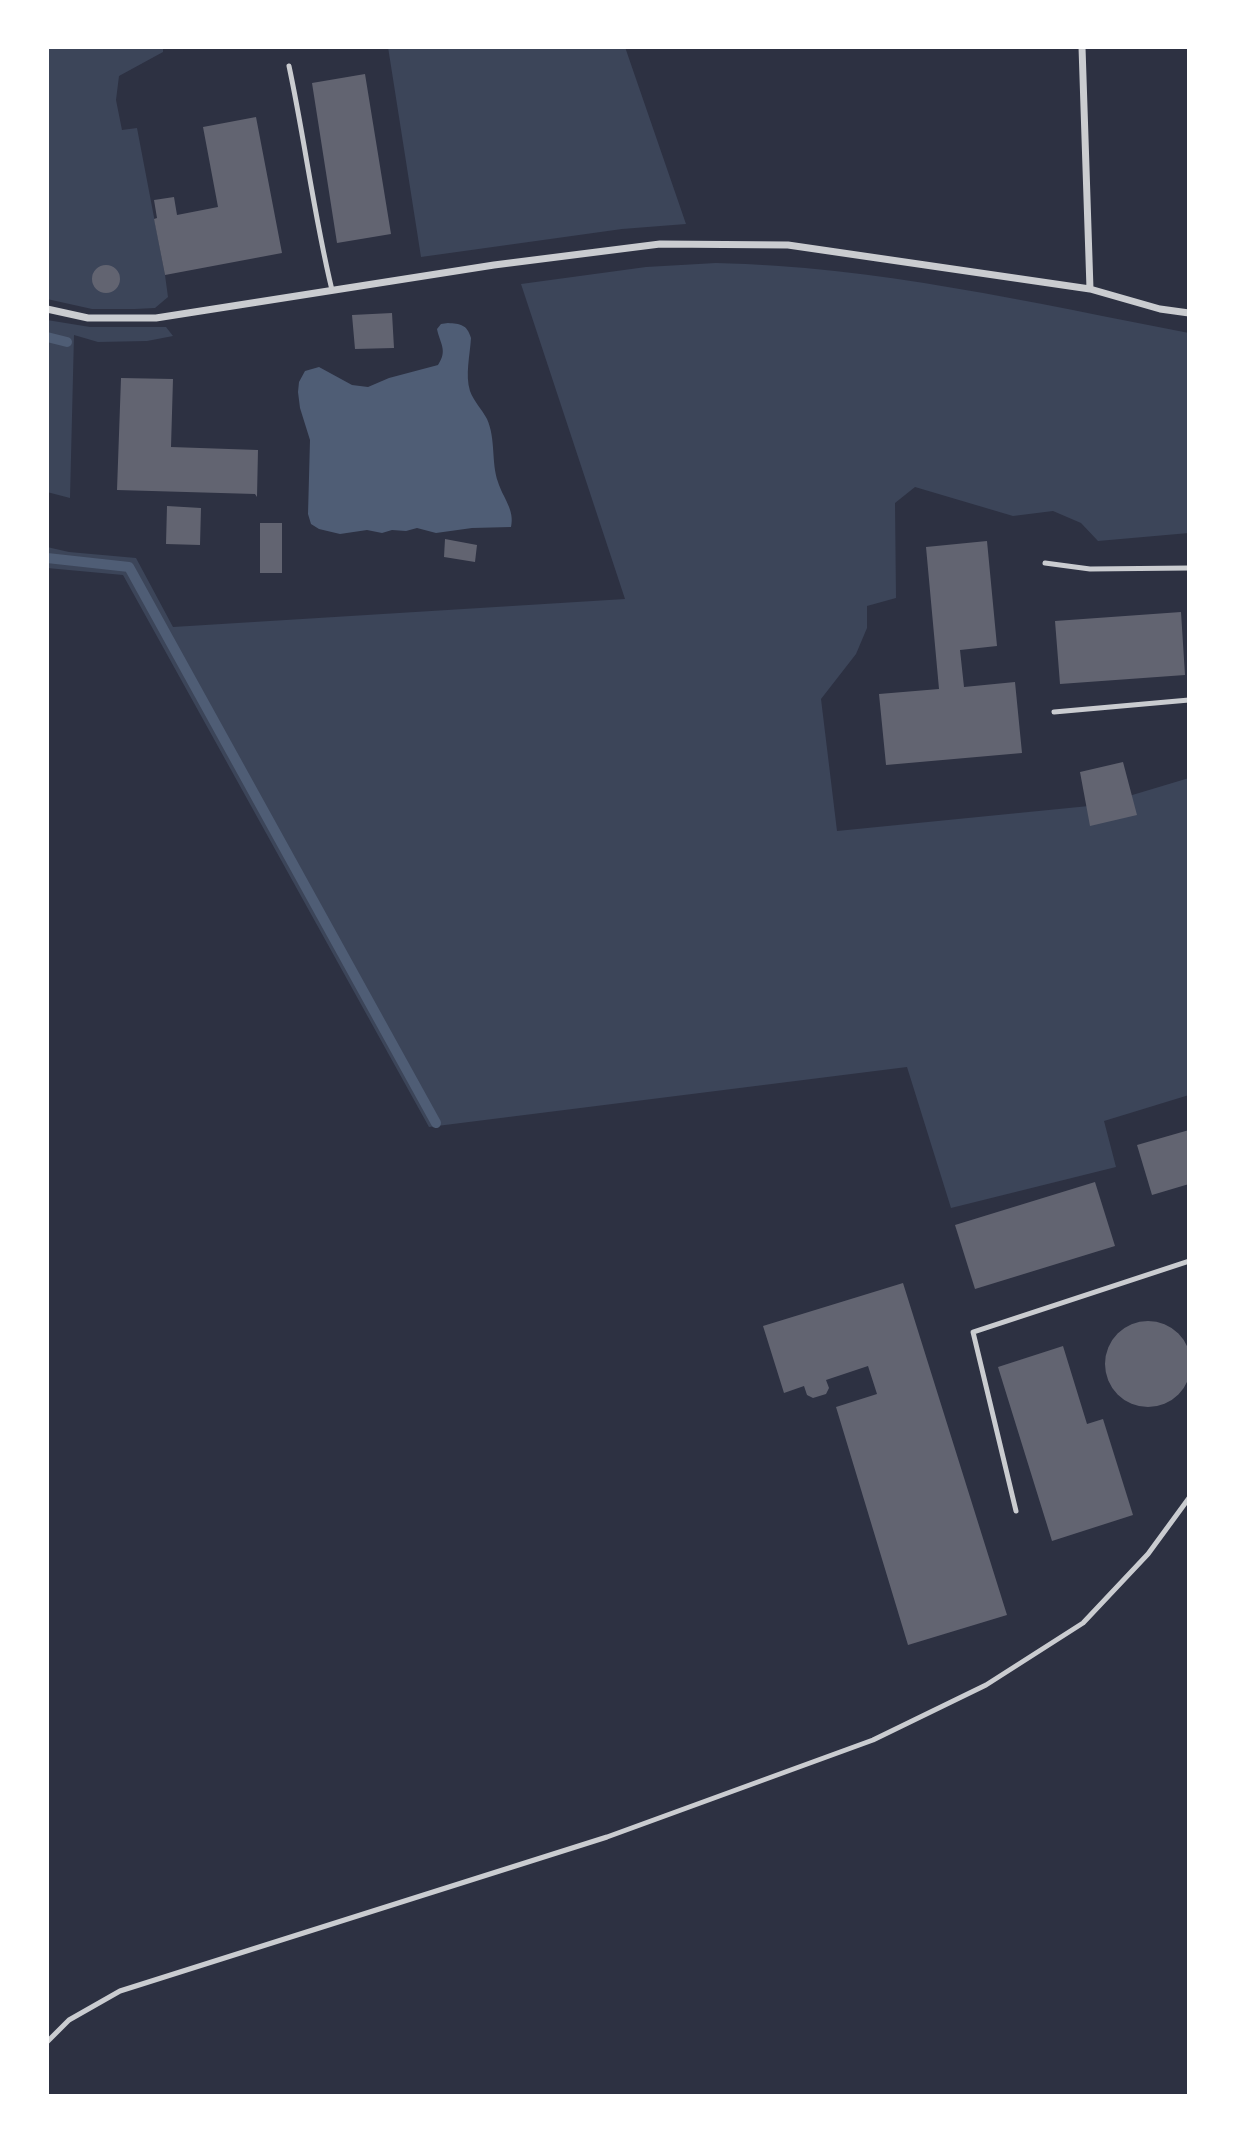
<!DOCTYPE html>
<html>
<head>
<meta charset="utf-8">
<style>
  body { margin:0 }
  #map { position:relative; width:1236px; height:2143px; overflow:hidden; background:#2d3142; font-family:"Archivo Narrow",sans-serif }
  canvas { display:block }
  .frame { position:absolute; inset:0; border:49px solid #fff; pointer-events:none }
</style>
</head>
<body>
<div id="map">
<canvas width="1236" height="2143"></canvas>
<div class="frame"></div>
</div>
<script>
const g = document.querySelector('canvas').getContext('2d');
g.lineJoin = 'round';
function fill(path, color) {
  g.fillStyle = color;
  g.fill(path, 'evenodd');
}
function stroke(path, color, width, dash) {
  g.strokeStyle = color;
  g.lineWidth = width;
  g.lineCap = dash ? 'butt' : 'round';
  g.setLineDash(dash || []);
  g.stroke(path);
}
fill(new Path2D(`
  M47,47H163V52L119,76L116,100L122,130L137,128L165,275L168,297L155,308L135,309H92L47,299Z
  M388,47H625L686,224L622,229L421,257Z
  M716,263C875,266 1033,303 1189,333V533L1098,541L1081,523L1053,511L1013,516L915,487L895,503L896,598L867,606V628L856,654L821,699L837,831L1099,805L1189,778V1095L1104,1121L1116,1167L951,1208L907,1067L429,1127L123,575L47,568V547L69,552L136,558L173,627L625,599L521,284L646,267Z
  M47,320L90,327H166L173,336L147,341L98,342L74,335L70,498L47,492Z`), '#3c4559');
fill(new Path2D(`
  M448,323C460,324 467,324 471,338C470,355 465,375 470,391C474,402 482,409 487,419C496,439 491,462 498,482C503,498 515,510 511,527L472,528L436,533L417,528L406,531L392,530L382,533L367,530L340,534L319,529L311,524L308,514L310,440L300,408L298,392L299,382L305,371L319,367L352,385L368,387L389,378L438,365C448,350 440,344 437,329L441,324Z`), '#4f5d75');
stroke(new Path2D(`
  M47,337L67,342
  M47,558L129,567L436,1123`), '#4f5d75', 10);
fill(new Path2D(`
  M365,74L391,234L337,243L312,83Z
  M256,117L282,253L165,275L154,219L157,218L154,200L174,197L177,215L218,207L203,127Z
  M92 279a14 14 0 1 1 28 0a14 14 0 1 1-28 0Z
  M392,313L394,348L355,349L352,315Z
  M121,378L173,379L171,447L258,450L257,497L255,494L117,490Z
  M167,506L201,508L200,545L166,544Z
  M260,523H282V573H260Z
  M445,539L477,545L475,562L444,557Z
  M987,541L997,646L960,650L964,687L1015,682L1022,753L886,765L879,694L939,689L926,547Z
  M1181,612L1185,675L1060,684L1055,621Z
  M1123,762L1137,815L1090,826L1080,772Z
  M1189,1130V1184L1152,1195L1137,1145Z
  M1095,1182L1115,1246L975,1289L955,1225Z
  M903,1283L1007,1615L908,1645L836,1407L877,1394L868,1366L826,1380L829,1388L826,1394L813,1398L807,1395L804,1386L784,1393L763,1326Z
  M1105 1364a43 43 0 1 1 86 0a43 43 0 1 1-86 0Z
  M1063,1346L1087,1424L1103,1419L1133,1515L1052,1541L998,1367Z`), '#626471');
stroke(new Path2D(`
  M289,66C305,141 314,216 332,290
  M1045,563L1090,569L1189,568
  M1054,712L1189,700
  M1016,1511L973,1332L1189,1261
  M47,2042L69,2020L120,1991L607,1837L873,1740L986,1685L1083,1623L1148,1554L1189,1498`), '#caccd0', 5);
stroke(new Path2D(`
  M1082,47L1090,289
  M47,309L88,318H156L494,265L660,244L788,245L1090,289L1160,309L1189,313`), '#caccd0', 7);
</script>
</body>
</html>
